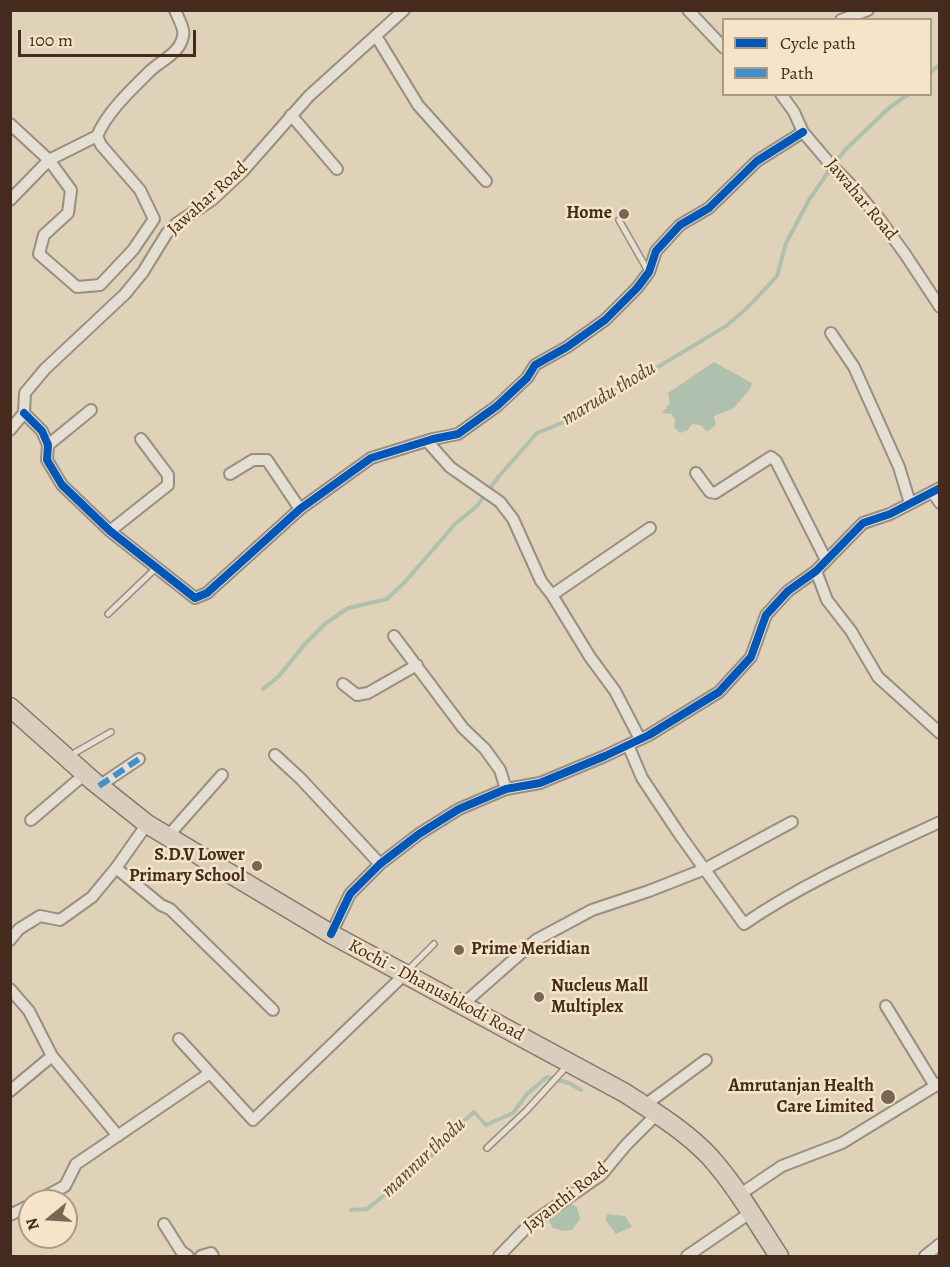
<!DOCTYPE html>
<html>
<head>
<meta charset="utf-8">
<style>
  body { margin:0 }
  #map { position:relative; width:950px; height:1267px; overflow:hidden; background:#e0d1b9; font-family:Alegreya,serif }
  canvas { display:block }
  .frame { position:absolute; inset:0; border:12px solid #442b1d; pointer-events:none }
  .legend { position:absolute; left:722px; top:18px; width:210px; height:78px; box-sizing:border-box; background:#f5e4c8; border:2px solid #ae9a84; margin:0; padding:8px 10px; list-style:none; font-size:18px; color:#442b1d }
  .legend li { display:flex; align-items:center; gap:12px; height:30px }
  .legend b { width:30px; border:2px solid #ae9a84 }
  .north { position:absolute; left:18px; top:1189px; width:60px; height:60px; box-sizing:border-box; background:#f5e4c8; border:2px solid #ae9a84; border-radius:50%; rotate:252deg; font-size:16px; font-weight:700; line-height:24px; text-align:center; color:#442b1d }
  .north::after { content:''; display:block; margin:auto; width:21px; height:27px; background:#7b6554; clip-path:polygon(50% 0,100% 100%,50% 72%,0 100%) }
  .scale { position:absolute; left:18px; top:30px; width:178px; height:27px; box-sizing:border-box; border:3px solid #442b1d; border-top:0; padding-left:8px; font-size:18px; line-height:21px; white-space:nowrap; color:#442b1d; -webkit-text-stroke:4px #f5e4c8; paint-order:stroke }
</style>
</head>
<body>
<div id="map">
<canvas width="950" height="1267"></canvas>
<div class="frame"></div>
<ul class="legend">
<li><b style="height:8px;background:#0057b8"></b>Cycle path</li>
<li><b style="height:8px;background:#4090ca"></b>Path</li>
</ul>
<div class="north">N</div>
<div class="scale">100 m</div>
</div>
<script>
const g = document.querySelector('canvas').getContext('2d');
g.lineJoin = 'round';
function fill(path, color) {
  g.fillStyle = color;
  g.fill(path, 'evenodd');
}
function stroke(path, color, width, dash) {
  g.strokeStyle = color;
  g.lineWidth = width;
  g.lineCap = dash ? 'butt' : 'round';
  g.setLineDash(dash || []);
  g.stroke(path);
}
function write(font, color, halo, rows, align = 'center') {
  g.font = font + ' Alegreya,serif';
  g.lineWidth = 5;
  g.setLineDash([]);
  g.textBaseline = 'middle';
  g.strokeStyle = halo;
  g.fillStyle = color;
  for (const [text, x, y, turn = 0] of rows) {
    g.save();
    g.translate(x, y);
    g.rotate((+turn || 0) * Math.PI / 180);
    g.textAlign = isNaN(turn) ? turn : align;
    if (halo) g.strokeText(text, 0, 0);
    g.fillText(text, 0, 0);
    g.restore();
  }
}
fill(new Path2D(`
  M714,362L752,383L750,389L734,408L714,416L716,425L707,432L700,425L692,424L688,430L680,433L674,427L675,420L672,414L662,413L670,403L668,393Z
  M567,1202L577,1207L580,1219L572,1230L564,1231L553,1228L544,1212Z
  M607,1214L625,1216L632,1227L616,1234L606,1221Z`), '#afc0af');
stroke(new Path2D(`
  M930,73L940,64
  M263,689L279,676L304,645L326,623L348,608L387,599L404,583L455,524L477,506L499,476L537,433L574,418L613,391L658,367L726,326L747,308L777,276L786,243L809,200L831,168L846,149L890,107L909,94
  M351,1210L367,1209L428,1160L450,1133L474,1112L486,1125L513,1113L527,1094L547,1077L569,1083L581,1090`), '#afc0af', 4);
const service = new Path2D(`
  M619,220L648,271
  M108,614L156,568
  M71,755L111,732
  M408,970L434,944
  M487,1148L527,1110L567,1066`);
const minor = new Path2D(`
  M688,10L724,48
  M841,20L868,10
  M376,36L418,105L486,181
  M781,94L794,112L803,132L831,165L853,187L881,221L905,254L940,307
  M291,115L337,169
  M10,124L49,160L71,190L68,213L44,235L39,254L77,287L100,285L133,250L154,219L140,190L101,145L97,136C108,111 130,91 149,72C161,60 180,54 183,36C185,29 178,18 175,10
  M10,200L49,160L97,136
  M831,333L854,367L899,467L910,503
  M24,413L42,431L48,445L47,460L62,485L110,531L195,598L207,593L300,509L371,458L433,439L458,434L497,406L527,378L535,365L567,347L605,320L637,288L649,272L656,251L680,225L709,208L757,161L803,132
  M10,430L24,413L25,393L45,369L125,294L143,272L167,233L177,223L212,200L242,172L309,96L404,10
  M427,441L450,467L500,502L513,519L541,581L552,595L650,528
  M48,445L91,410
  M696,473L710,492L715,493L771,457L776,461L826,560
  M230,474L253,460H267L300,509
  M932,492L940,503
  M110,531L168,485V475L141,439
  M816,571L827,600L851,631L878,677L940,733
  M552,595L590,657L615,691L640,739
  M394,636L463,728L485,749L500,770L506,789
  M343,684L357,695L368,693L417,665
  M628,745L642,778L680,835L744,924C805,882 873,853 940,822
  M275,755L301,779L380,864
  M99,786L139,759
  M31,820L85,774
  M168,836L222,775
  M116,868L161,905L170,909L273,1010
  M331,934L350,894L380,864L419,834L459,809L506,789L540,783L605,756L649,735L719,692L751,657L766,615L788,591L816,571L863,523L890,514L940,488
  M10,940L19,929L40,916L60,920L92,897L116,868L147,824
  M10,989L29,1011L52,1056L10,1091
  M462,1005L536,940L592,910L649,891L705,869L792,822
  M886,1006L935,1086
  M179,1039L253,1120L405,974
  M52,1056L118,1136
  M645,1105L706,1060
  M739,1195L782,1166L842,1143L940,1083
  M37,1201L65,1186L76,1164L210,1073
  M10,1215L30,1205
  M164,1224L181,1251L188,1256
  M201,1256L211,1253L213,1256
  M499,1256L530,1224L601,1175L626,1145L657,1114
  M687,1256L750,1213
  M925,1256L940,1244`);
const trunk = new Path2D(`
  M10,707L93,781L147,824L331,934L625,1093C654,1112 686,1131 710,1157C737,1187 757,1223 779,1256`);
stroke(service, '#9a8e7f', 8);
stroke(minor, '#9a8e7f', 14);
stroke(trunk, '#83786a', 21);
stroke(service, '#e5ded2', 5);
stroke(minor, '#e5ded2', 10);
stroke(trunk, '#d9cebe', 18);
stroke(new Path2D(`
  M99,786L139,759`), '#4090ca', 6, [12, 6]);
stroke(new Path2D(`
  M24,413L42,431L48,445L47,460L62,485L110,531L195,598L207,593L300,509L371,458L433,439L458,434L497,406L527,378L535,365L567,347L605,320L637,288L649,272L656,251L680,225L709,208L757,161L803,132
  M331,934L350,894L380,864L419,834L459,809L506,789L540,783L605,756L649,735L719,692L751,657L766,615L788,591L816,571L863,523L890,514L940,488`), '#0057b8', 8);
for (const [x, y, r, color] of [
  [624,214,6,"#7b6554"],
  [257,866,6,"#7b6554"],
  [459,950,6,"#7b6554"],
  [539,997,6,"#7b6554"],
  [888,1097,8,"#7b6554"]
]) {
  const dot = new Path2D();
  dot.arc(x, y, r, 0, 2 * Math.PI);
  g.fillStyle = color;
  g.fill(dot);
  stroke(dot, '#f5e4c8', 2);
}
write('18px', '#442b1d', '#f5e4c8', [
  ["Jawahar Road",208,199,-42],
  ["Jawahar Road",861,200,50],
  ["Kochi - Dhanushkodi Road",436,991,28],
  ["Jayanthi Road",566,1198,-38]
]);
write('bold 18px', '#442b1d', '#f5e4c8', [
  ["Home",612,214],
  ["S.D.V Lower",245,856],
  ["Primary School",245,877],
  ["Prime Meridian",471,950,"left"],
  ["Nucleus Mall",551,987,"left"],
  ["Multiplex",551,1008,"left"],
  ["Amrutanjan Health",874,1087],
  ["Care Limited",874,1108]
], 'right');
write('italic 20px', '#554739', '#f5e4c8', [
  ["marudu thodu",609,394,-31],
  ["mannur thodu",424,1158,-43]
]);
</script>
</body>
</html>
